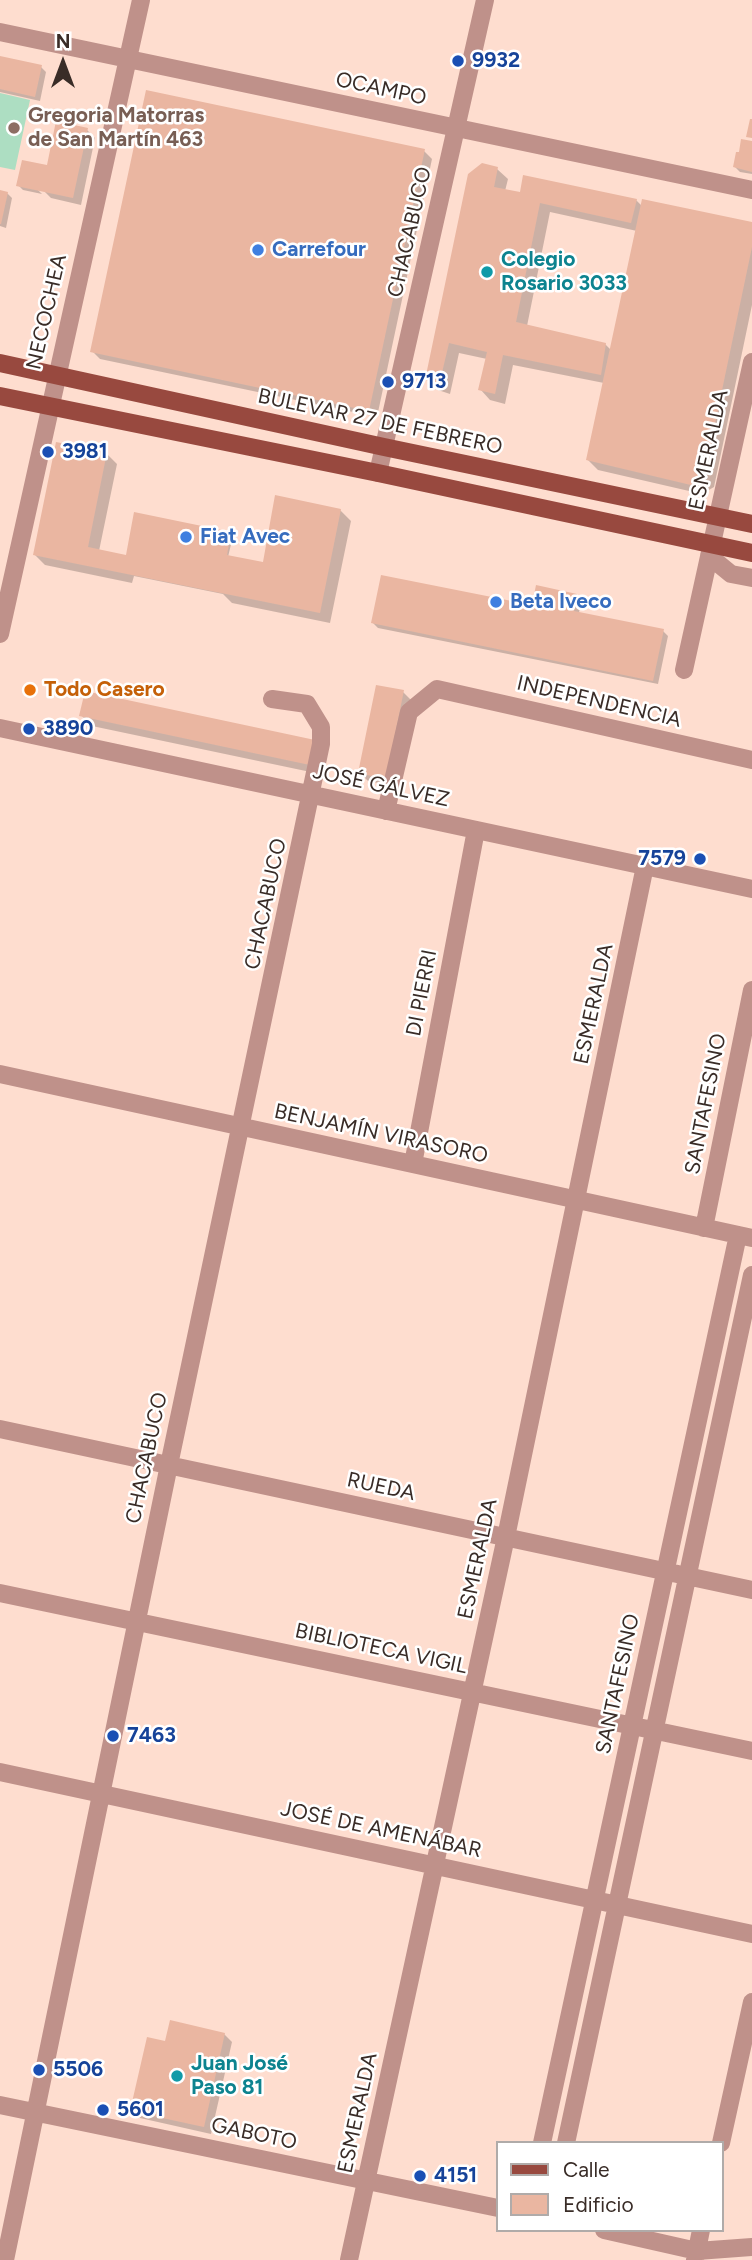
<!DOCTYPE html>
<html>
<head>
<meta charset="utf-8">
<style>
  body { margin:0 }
  #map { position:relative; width:752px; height:2260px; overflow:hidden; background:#feddcf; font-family:Figtree,sans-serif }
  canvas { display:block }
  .legend { position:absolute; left:496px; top:2141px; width:228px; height:91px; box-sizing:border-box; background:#fff; border:2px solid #b0aba9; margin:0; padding:9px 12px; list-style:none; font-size:21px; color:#392c27 }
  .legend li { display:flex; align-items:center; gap:14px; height:35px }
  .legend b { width:35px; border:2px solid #b0aba9 }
  .north { position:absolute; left:28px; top:28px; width:70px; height:70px; -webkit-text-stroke:5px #fff; paint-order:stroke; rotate:0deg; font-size:19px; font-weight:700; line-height:28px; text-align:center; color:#392c27 }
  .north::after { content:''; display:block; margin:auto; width:24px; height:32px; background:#392c27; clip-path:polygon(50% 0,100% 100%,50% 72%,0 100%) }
</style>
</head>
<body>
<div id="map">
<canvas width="752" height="2260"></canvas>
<ul class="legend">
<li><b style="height:9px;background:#98493f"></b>Calle</li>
<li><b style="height:19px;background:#eab6a1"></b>Edificio</li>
</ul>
<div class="north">N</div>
</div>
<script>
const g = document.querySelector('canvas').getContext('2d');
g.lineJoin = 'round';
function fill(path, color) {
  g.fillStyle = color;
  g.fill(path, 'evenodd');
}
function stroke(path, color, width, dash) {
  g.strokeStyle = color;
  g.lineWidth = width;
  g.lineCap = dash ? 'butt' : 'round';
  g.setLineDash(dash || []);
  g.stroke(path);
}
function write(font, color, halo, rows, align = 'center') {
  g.font = font + ' Figtree,sans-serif';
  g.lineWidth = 5;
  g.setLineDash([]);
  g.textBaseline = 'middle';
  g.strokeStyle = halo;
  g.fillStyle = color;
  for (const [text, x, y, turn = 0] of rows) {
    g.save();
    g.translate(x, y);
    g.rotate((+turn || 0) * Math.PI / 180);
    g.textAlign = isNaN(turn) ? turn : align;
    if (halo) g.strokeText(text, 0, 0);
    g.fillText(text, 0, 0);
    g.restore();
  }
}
fill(new Path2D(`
  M0,93L30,100L15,170L0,167Z`), '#addec2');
fill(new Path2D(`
  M0,58L41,67L46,72L40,101L0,92Z
  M87,130L95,138L81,205L51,198L42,189H37L42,194L23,190L18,185L48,169Z
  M752,143V174L740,172L735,167Z
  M424,151L432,159L377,417L100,359L92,351Z
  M497,169L508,179L505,191L521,194L636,200L642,206L752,224V305L714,487L702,494L598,470L588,460L604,383L513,365L505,404L490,400L480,389L487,359L459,353L450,394L438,390L427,380ZM550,212L637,231L611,350L605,344L527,326Z
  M0,192L7,193L12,198L6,228L0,226Z
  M107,454L117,464L99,551L125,557L231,533L233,536L228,557L264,564L340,510L351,521L330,623L232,603L223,594L134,576L132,583L45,565L35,555Z
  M576,595L581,600L579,613L663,631L668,636L658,684L378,628L373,623L533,607Z
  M403,692L411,700L394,786L368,781L360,773Z
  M81,715L314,741L320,774L92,726Z
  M224,2034L232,2042L211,2134L140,2118L132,2110L167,2043Z`), '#0003');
fill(new Path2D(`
  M0,56L42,65L35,97L0,89Z
  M146,90L425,149L369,411L90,352Z
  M750,119H752V138L746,137Z
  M56,121L88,128L73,198L16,186L22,160L47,165Z
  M741,139L752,141V172L733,167L736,152H739Z
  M482,163L498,167L494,187L520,192L523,175L637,199L631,223L540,203L516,322L606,343L601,375L503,355L495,394L478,390L487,352L449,343L439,385L425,380L468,174Z
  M0,190L8,192L1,224H0Z
  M642,199L752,222V247L704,476L691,485L586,460Z
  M56,442L107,452L88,547L126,555L134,512L231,532L227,555L263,562L275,495L341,509L320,613L33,555Z
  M381,575L532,605L536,585L577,594L574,611L664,629L653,681L371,623Z
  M376,685L404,690L386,779L358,773Z
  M85,691L315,740L310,765L79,716Z
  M170,2020L225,2033L204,2127L130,2111L147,2037L165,2041Z`), '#eab6a1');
stroke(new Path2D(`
  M0,32L752,190
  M378,473L485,0
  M709,556L731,574L752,578
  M0,634L141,0
  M684,670L752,362
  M0,728L752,889
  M386,811L409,712L437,689L752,760
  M0,1074L752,1238
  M413,1164L476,830
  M704,1228L752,990
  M0,1429L752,1590
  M0,1593L752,1751
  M0,1772L752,1934
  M0,2105L498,2208
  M542,2143L738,1235
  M566,2143L752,1275
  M721,2143L752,2002
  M604,2230L697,2251L752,2247
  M5,2260L169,1465L321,744V727L307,704L272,699
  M349,2260L506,1537L645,866
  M695,2260L701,2230`), '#bf918a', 18);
stroke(new Path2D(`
  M0,363L384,447L752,524
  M0,396L378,473L752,553`), '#98493f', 18);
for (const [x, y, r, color] of [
  [458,61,7,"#1a4fb4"],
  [14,128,7,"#8d6e63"],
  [258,250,7,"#3f7fe0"],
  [487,272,7,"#0f9aa8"],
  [388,382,7,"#1a4fb4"],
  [48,452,7,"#1a4fb4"],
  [186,537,7,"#3f7fe0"],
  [496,602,7,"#3f7fe0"],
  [30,690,7,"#e8710a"],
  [29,729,7,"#1a4fb4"],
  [700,859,7,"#1a4fb4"],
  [113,1736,7,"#1a4fb4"],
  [39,2070,7,"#1a4fb4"],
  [177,2076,7,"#0f9aa8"],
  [103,2110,7,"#1a4fb4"],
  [420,2176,7,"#1a4fb4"]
]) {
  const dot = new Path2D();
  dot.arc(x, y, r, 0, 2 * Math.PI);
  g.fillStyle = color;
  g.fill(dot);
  stroke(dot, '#fff', 2.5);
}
write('bold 21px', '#164399', '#fff', [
  ["9932",472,61],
  ["9713",402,382],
  ["3981",62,452],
  ["3890",43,729],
  ["7579",686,859,"right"],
  ["7463",127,1736],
  ["5506",53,2070],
  ["5601",117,2110],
  ["4151",434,2176]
], 'left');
write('21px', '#392c27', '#fff', [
  ["OCAMPO",381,89,12],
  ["CHACABUCO",410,232,-77],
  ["NECOCHEA",47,312,-77],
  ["BULEVAR 27 DE FEBRERO",380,422,12],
  ["ESMERALDA",709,450,-78],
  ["INDEPENDENCIA",599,702,13],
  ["JOSÉ GÁLVEZ",381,786,12],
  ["CHACABUCO",266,904,-78],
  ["DI PIERRI",422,993,-79],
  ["ESMERALDA",594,1004,-78],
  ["SANTAFESINO",706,1104,-79],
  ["BENJAMÍN VIRASORO",381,1134,12],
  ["CHACABUCO",147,1458,-78],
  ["RUEDA",381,1487,12],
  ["ESMERALDA",478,1559,-78],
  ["BIBLIOTECA VIGIL",381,1649,12],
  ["SANTAFESINO",618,1684,-78],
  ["JOSÉ DE AMENÁBAR",381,1830,12],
  ["ESMERALDA",358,2113,-78],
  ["GABOTO",254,2134,12]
]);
write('bold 21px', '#785e54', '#fff', [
  ["Gregoria Matorras",28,116],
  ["de San Martín 463",28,140]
], 'left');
write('bold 21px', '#366cbe', '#fff', [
  ["Carrefour",272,250],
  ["Fiat Avec",200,537],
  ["Beta Iveco",510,602]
], 'left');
write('bold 21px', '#0d838f', '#fff', [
  ["Colegio",501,260],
  ["Rosario 3033",501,284],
  ["Juan José",191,2064],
  ["Paso 81",191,2088]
], 'left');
write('bold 21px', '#c56008', '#fff', [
  ["Todo Casero",44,690]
], 'left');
</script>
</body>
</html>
